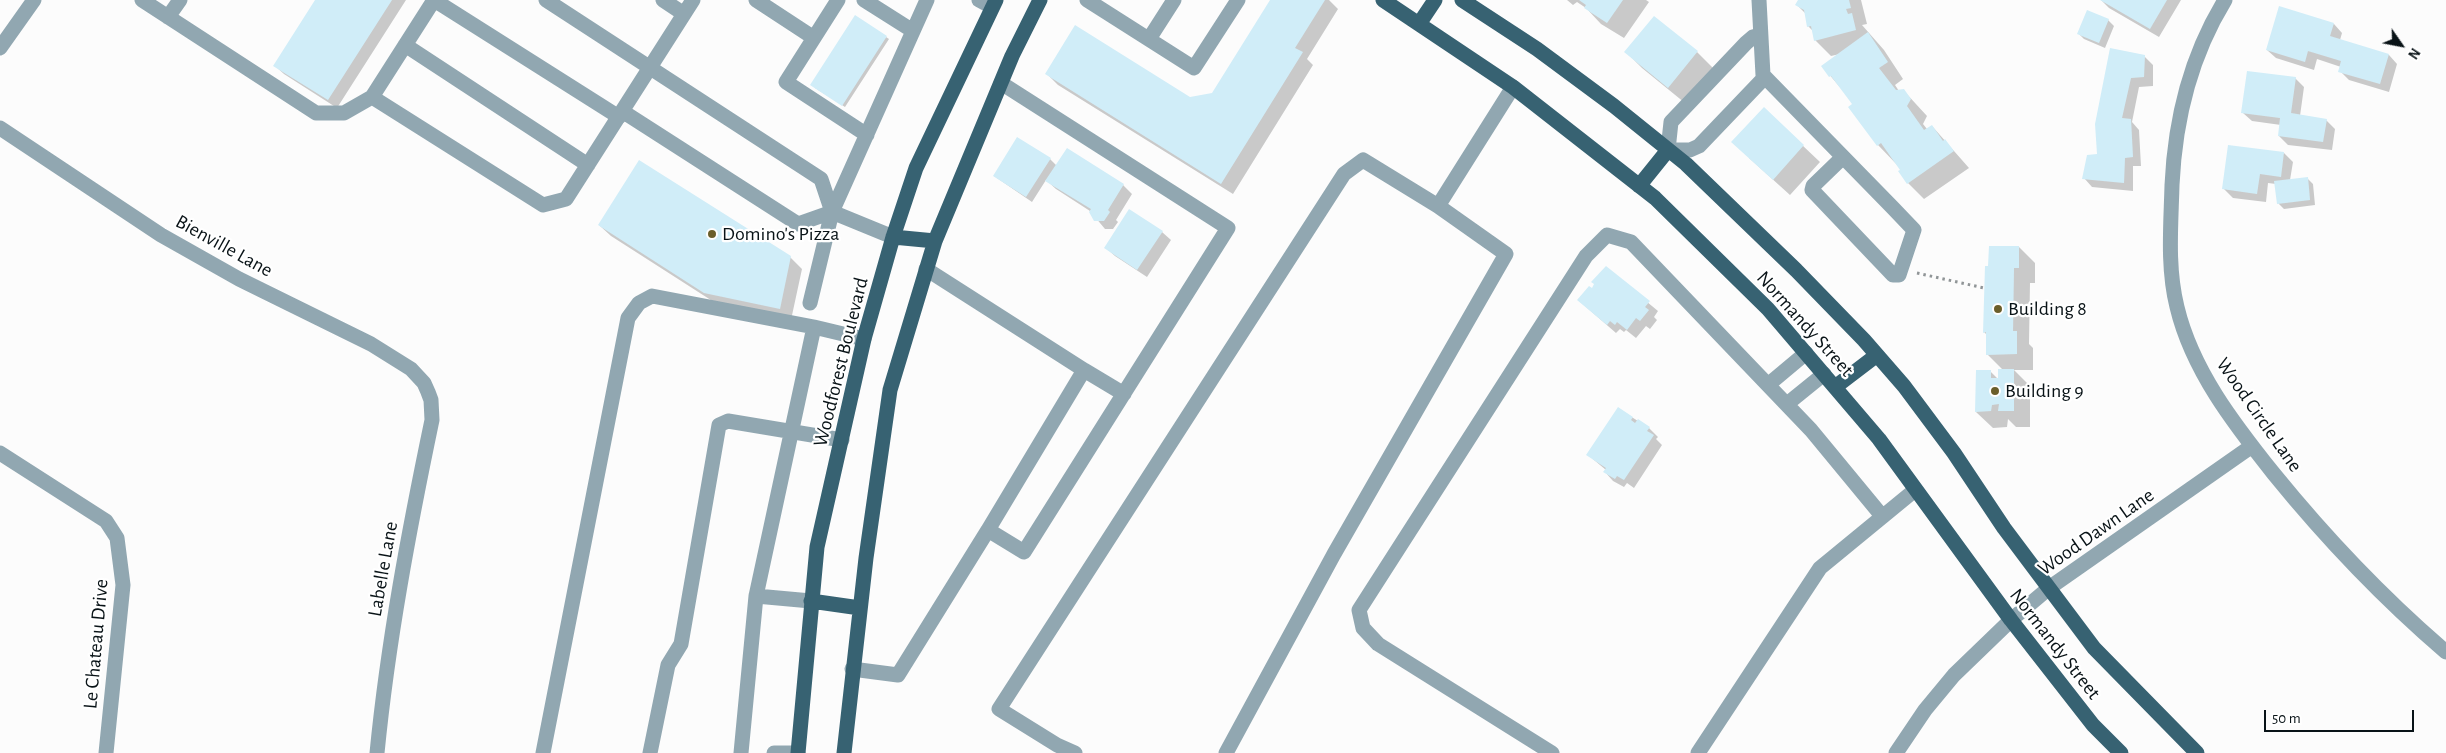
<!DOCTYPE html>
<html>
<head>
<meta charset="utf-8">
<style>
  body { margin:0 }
  #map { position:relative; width:2446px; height:753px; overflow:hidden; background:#fcfcfc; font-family:"Alegreya Sans",sans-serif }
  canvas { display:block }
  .north { position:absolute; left:2376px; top:20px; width:50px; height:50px; -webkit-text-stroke:4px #fff; paint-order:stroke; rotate:123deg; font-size:14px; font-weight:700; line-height:20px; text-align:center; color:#091317 }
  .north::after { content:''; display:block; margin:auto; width:18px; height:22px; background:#091317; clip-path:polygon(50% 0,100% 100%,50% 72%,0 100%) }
  .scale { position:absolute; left:2264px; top:710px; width:150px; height:22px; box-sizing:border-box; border:2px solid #091317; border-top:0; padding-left:6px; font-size:15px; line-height:18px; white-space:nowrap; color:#091317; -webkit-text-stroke:4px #fff; paint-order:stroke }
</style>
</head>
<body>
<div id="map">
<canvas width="2446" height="753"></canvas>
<div class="north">N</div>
<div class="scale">50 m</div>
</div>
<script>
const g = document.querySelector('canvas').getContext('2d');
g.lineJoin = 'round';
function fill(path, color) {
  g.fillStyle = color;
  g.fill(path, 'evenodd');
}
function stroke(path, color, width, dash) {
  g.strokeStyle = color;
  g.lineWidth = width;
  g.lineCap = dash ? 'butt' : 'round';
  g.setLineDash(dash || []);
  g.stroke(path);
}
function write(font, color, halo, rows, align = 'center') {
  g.font = font + ' "Alegreya Sans",sans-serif';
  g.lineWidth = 4.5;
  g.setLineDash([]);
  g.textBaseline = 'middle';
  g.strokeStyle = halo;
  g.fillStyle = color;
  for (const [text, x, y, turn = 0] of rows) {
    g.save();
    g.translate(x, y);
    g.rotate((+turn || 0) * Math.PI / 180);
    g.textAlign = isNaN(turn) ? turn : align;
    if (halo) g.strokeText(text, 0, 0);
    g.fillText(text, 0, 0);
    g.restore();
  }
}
fill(new Path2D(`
  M317,0H406L337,108L284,74L275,66Z
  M1272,0H1329L1338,9L1307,59L1313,65L1233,194L1058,85L1047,74L1190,99L1213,94Z
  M1567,0H1646L1649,2L1624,38L1601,24L1586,8L1577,2L1573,5Z
  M1799,0H1861L1867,24L1862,25L1884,50L1903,79L1895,85L1899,91H1904L1927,116L1923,124L1927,129L1932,126L1969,168L1924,199L1908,183L1902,170L1878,145L1854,104L1823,67L1840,54L1831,56L1815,40L1813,31L1808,26L1806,14L1796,4Z
  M2101,0H2181L2159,37L2109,8Z
  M2108,20L2114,26L2105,48L2084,39L2078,33Z
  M2334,24L2342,33L2340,40L2389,55L2397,64L2389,92L2349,80L2340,71L2341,67L2317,59L2314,70L2276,58L2267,50Z
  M886,37L889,39L845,107L815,88Z
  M1626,52H1697L1713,68L1685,103L1642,68Z
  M2144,56L2153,65V86L2139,87L2132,122L2139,130L2141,166H2133V191L2092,187L2084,178L2098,155L2096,125Z
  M2295,78L2304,87L2300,116L2326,120L2335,129L2332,150L2288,145L2279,136L2281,125L2252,121L2243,113Z
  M1764,109L1820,162L1790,195L1749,158Z
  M1067,149L1123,185L1132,194L1116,220L1118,222L1113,229H1105L1090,211L1056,189L1046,180L1032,202L994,176L1050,159L1057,166Z
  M2284,153L2293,162L2290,180L2307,178L2313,184L2315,205L2284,209L2278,203L2276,184L2268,183L2266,202L2233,198L2224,189Z
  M599,225L790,257L802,269L791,320L717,304L611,236Z
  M1162,232L1171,240L1147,277L1115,256L1106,248Z
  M2019,247L2035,263V283H2030L2029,344L2033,348V370H2014L2030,386V427H2016L2008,419L2007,427L1993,428L1976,412L1990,371L1999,380L2003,370L1987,354L1988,336L1984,332L1989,268Z
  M1606,268L1658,311L1654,317L1657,320L1650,329L1646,326L1636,338L1626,330L1624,332L1620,329L1616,333L1578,300L1592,290Z
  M1619,409L1649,428L1658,437L1656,439L1662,445L1634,488L1627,483L1624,487L1613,481L1605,472L1606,470L1588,455Z`), '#0003');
fill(new Path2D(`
  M315,0H392L328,100L273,66Z
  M1270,0H1325L1295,48L1303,52L1221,184L1045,74L1075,25L1190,97L1212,93Z
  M1579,0H1623L1607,23L1584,8L1586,5Z
  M1798,0H1849L1851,8L1846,9L1848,14L1852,13L1856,30L1814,41L1811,26L1807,27L1804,10L1795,5Z
  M2100,0H2167L2150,29Z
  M2279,6L2334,23L2330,36L2389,54L2380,84L2338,72L2341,61L2308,51L2305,62L2266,50Z
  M2087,10L2109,19L2099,43L2077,34Z
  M855,15L887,36L842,106L810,85Z
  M1654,16L1698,51L1668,88L1624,52Z
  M1868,32L1888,62L1879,68L1896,90L1904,89L1911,99L1907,106L1924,130L1932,125L1943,141L1945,139L1954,151L1907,184L1898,171L1900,170L1881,143L1877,146L1848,107L1852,104L1831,76L1829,77L1821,66Z
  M2110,48L2145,55L2144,77L2131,78L2122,118L2131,119L2133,157L2125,158L2124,183L2082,179L2087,155L2097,154L2095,124Z
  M2247,71L2296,77L2291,113L2327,119L2323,142L2278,136L2280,118L2241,113Z
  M1764,107L1804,145L1773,180L1731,142Z
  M1017,137L1051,158L1026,197L993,176Z
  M2228,145L2284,152L2281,177L2260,174L2257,194L2222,189Z
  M1067,148L1124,184L1108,210L1110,212L1104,221H1094L1089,212L1091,209L1045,181Z
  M639,160L791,256L780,309L704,293L598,225Z
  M2308,177L2310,200L2277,204L2274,181Z
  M1129,209L1163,231L1137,270L1104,248Z
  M1989,246H2019V268H2014L2013,331H2017V354L1986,355V332L1983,333L1985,266H1988Z
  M1606,266L1650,301L1645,307L1649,310L1640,321L1636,318L1627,330L1617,322L1615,325L1610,321L1607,325L1577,300L1589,286L1592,288L1594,284L1591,282Z
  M1998,369H2014V411H1998L1999,404L1992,405L1991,411L1975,412L1976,370H1991V378H1998Z
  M1618,407L1633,417L1631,420L1635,423L1638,419L1650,427L1647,431L1654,435L1624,480L1617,476L1615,479L1603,472L1606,468L1586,455Z`), '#d0edf8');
stroke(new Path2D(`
  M1917,273L1984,288`), '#909597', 3, [2.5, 4]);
stroke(new Path2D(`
  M142,0L316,113H344L372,97L434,0
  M434,0L619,117
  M546,0L821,179L832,212L893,237
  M663,0L684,14
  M756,0L814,38
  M838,0L786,82L867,135
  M864,0L913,31
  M979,0L992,7
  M1087,0L1194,68L1238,0
  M1759,0L1763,75L1893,208L1914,230L1899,275H1893L1812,190L1813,186L1843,157
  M2225,0C2190,57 2175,119 2172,185C2171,225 2167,267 2177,307C2192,370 2234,424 2274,474C2326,538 2383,598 2446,652
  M168,17L180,0
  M1760,35L1753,37L1746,43L1671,122L1668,150H1690L1699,146L1765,77
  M1149,39L1174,0
  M405,45L588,165
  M0,48L34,0
  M1001,83L1228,228L1024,552L988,530L1084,370L1124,394
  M372,97L543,205L566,199L693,0
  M622,111L798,224L832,212
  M0,128L161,235L239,279L371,344L411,369L424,383L428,392L431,400L432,420C409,530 388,641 377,753
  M1438,206L1513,87
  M926,269L1084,370
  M810,303L832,212L927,0
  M1769,384L1806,353
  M1787,404L1824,374
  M0,453L106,521L117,538L123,585L106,753
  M756,596L811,601
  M852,669L898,675L988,530
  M543,753L628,318L639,303L652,296L814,327
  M650,753L668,665L681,644L719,425L728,421L842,440
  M741,753L756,596L814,327L864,339
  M774,753H798
  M1075,753L1057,745L999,709L1344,174L1363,160L1438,206L1506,254L1334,554L1226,753
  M1552,753L1378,644L1363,628L1359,610L1586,256L1607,235L1631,242L1811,430L1882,516
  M1698,753L1820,568L1915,490
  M1896,753L1925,710L1954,675L2011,620L2049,588L2252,446`), '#91a7b1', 15);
stroke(new Path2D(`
  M1383,0L1513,87L1655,198L1768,309L1879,439L2011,620L2093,725L2121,753
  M1462,0L1537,49L1614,106L1686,164L1796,270L1864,340L1904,386L1954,453L2004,528L2094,648L2197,753
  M1419,24L1435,0
  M1639,186L1668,150
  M893,237L935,241
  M1835,387L1877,355
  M811,601L860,608
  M798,753L817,547L864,339L893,237L916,168L996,0
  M844,753L866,558L890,390L935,241L1012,56L1040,0`), '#376272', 15);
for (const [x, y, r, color] of [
  [712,234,5,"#6a5e2b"],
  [1998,309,5,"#6a5e2b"],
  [1995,391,5,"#6a5e2b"]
]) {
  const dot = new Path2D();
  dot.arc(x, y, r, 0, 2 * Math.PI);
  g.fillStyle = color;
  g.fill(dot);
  stroke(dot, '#fff', 2);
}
write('20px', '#091317', '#fff', [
  ["Domino's Pizza",722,234],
  ["Building 8",2008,309],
  ["Building 9",2005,391]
], 'left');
write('20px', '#091317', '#fff', [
  ["Bienville Lane",224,246,29],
  ["Normandy Street",1805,324,48],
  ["Woodforest Boulevard",841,362,-76],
  ["Wood Circle Lane",2259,415,55],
  ["Wood Dawn Lane",2096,532,-35],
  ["Labelle Lane",383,569,-80],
  ["Le Chateau Drive",96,644,-85],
  ["Normandy Street",2055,644,52]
]);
</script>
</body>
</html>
